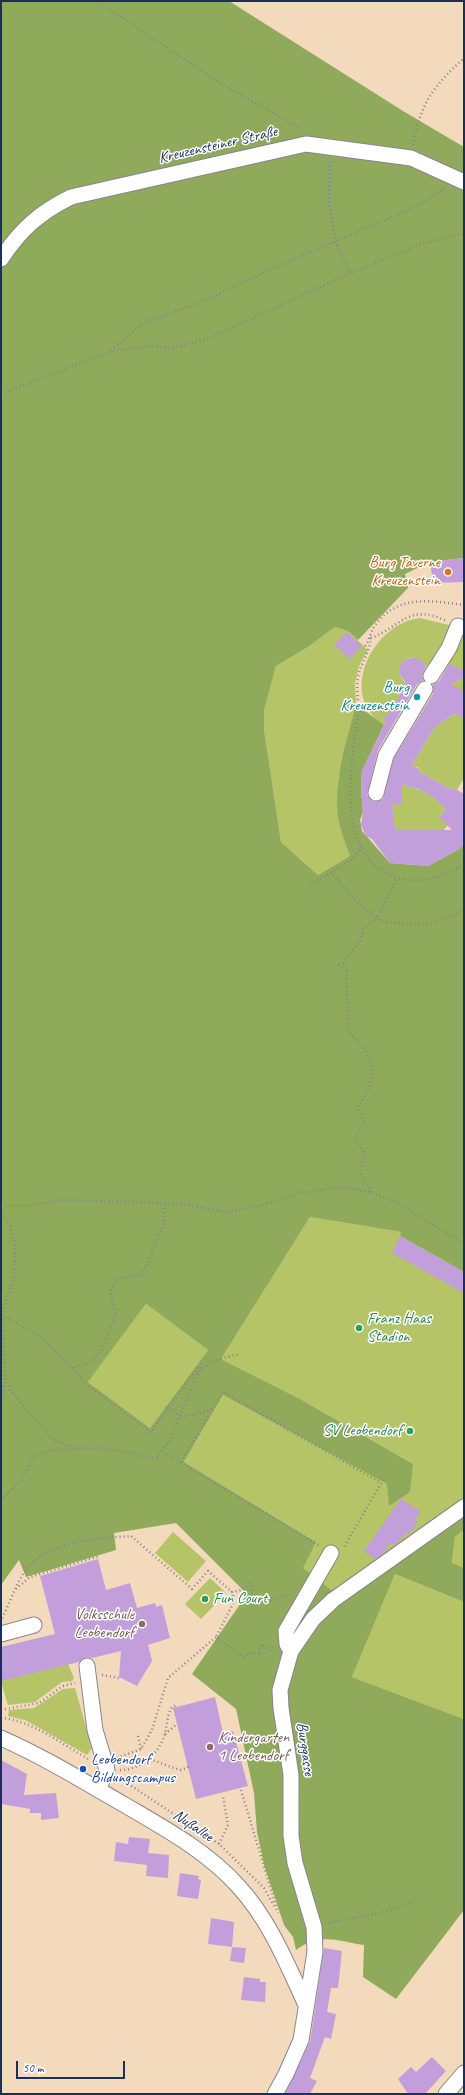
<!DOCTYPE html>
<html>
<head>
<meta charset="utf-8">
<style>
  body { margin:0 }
  #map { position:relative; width:465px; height:2095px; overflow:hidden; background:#f3dabd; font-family:Caveat,sans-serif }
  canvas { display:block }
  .frame { position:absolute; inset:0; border:2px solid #1b2f5e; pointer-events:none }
  .scale { position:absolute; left:16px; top:2061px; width:109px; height:18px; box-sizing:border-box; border:2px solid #1b2f5e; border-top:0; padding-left:5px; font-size:12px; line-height:14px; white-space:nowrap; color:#1b2f5e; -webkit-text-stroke:3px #fff; paint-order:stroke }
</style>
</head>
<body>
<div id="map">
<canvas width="465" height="2095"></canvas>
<div class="frame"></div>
<div class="scale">50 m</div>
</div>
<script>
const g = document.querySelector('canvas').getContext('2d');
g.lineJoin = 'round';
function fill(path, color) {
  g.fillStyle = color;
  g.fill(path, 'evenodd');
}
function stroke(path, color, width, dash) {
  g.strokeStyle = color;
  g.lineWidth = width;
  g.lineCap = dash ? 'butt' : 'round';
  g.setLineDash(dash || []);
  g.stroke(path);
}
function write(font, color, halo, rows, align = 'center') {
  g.font = font + ' Caveat,sans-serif';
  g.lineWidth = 3;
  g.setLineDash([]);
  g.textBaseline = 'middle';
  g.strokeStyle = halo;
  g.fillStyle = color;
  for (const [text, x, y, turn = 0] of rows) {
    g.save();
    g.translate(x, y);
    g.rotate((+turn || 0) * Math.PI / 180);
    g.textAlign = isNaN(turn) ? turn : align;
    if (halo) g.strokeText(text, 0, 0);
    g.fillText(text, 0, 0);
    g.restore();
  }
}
fill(new Path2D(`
  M420,618L449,625L453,629L464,631V671C451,665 438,659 425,667L423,663L414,657C399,660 395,673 406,683L384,725C336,694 374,623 420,618Z
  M335,627L348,631L368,650L359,666L355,683L356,704L338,779L337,806L341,830L350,856L318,875L281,842L264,729V711L276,666L308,647Z
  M464,677V691H441Z
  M454,714L464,718V778L457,790L452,787L450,789L418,771L419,768L412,765L435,727Z
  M385,782C407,786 432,789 446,810L439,817L448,825L442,832L422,842V830L395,833L392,804H402V791L384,785Z
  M310,1217L401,1232L400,1236L464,1272V1516L334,1592L302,1568L316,1542L184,1462L223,1395L388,1484L413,1464L302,1400L221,1359Z
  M146,1304L208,1350L150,1428L88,1382Z
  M464,1530V1568L452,1564L455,1537Z
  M173,1532L206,1561L188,1582L155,1553Z
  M395,1574L464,1602V1719L352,1677Z
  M210,1578L226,1593L201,1619L185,1604Z
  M68,1664L74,1678L72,1681L62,1682L35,1702L8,1705L7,1702L1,1681Z
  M75,1688L92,1748L87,1755L25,1720L8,1716L9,1710L34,1708L63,1689Z`), '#b5c466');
fill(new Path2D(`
  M1,1H229L403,111L464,147V558L430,562L405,574L408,588L358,640L348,631L335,627L308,647L276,666L264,711V729L281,842L318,875L350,856C344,840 337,822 337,805C336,771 348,737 356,704L384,725L362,771L361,789L363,812L360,820L362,831L390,863L428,866L459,849L464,844V1272L400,1236L401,1232L310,1217L221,1359L302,1400L413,1464L410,1492L389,1506L387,1484L223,1395L184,1462L316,1542L303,1568L334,1592L464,1516V1530L455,1537L452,1563L464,1568V1602L395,1574L352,1677L464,1719V1910L396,1999L363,1977L364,1945C337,1941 320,1932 296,1950L293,1937L284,1925L264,1865L257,1832L254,1793L236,1709L192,1674L247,1594L176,1523L114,1533L116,1550L26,1577L19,1560L1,1585ZM146,1304L208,1350L150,1428L88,1382Z`), '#90aa5b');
fill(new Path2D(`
  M464,558V582L433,583L430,562Z
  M347,632L362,646L350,659L334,645Z
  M414,657L423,662L426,668L422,675L423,680L417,684L378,750L367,795L373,802L383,799L394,758L433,694V685L439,681L449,664L464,671V677L451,685L464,691V718L454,714L435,727L412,765L419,769L418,771L450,789L452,787L464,794V844L459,849L428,866L390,863L372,839L366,836L361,825L363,812L361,789L362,771L385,723L384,718L390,713L406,683L399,673L400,666L403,661ZM402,785L418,789L435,798L446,810L439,817L452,830H395L392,804L402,805Z
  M400,1236L464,1272V1293L392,1253Z
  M401,1499L421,1512L415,1520L418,1522L409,1534L407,1532L395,1545L391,1543L383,1553L376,1559L364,1551Z
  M98,1559L106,1590L130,1583L137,1608L155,1603L156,1607L162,1605L170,1638L148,1645L152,1661L137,1686L119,1677L121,1651L92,1658L86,1657L79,1662L1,1681V1647L55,1634L40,1576Z
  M215,1697L223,1733L233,1731L248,1786L196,1799L173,1708Z
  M1,1760L27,1774L24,1795L56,1793L59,1818L41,1820V1813H30V1809L1,1804Z
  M129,1837L150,1839L148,1853L169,1855L168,1878L146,1876L147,1865L114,1861L116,1842L128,1844Z
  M180,1873L199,1876L198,1879L201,1880L198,1899L177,1896Z
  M211,1918L234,1922L232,1947L208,1944Z
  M232,1947L246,1948L244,1963L230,1961Z
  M324,1948L342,1951L338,1988H331L327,2012L336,2014L331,2039L325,2037L310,2078L317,2081L310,2094H285L310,2042Z
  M244,1977L260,1979V1982H266L265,2002L241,2000Z
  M432,2057L446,2071L425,2094H408L398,2079L411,2067L416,2072Z`), '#c29fdb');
const minor = new Path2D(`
  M1,259C21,229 39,213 71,197L306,144L411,158L464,182
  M431,676L449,648L458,626
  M376,793L386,755L425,689
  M1,1634L34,1625
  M291,1651L287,1644L286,1631L331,1553
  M87,1666L95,1730L107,1770L98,1789
  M1,1738C44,1757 83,1781 123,1804C164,1828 207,1851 239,1887C270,1921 287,1964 306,2005
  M275,2094L286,2074L301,2040L315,1952L314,1927L295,1863L291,1836V1775L281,1708L280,1690L291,1651L313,1619L333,1600L464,1507
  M446,2094L464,2073`);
stroke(minor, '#87848e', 17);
stroke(new Path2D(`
  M97,1L220,83L304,130
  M413,145C421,102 433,87 464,58
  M330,162L329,202L335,241L351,273
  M111,350L145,322L197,304L291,260L402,213L427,200L445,188
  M1,394L111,351L150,346L173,348L212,337L351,273L418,245L464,234
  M445,620C407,604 402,626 371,638C369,655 361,662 358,677C356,689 359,701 358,714C352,762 333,852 393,876C417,886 443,878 464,864
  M365,646C370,639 371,630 376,624C398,594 432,601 464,605
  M331,872L356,901L377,918L387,922L418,925L432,923L464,910
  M310,885L351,860L362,847
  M371,1192L360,1171L365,1154L355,1137L365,1124L358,1106L369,1089L373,1067L365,1049L347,1030C349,1009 345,990 347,968L337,965L343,963L361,939L363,929L377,918L397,878
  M1,1205L26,1206L63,1200L164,1203L182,1204L226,1212L263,1205L299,1193L334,1188H349L371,1192L395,1202L464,1244
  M1,1212L10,1226L15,1243L14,1278L2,1314L5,1377L11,1391L54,1440L79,1449L100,1448L134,1453L149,1458L157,1457L171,1438L202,1362L200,1361
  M2,1315L37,1334L73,1368L90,1363L101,1351L116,1314L110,1292L118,1278L140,1275L146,1267L165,1220L164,1203
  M73,1368L86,1384L151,1432L198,1367
  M198,1374C208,1360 225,1358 240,1354
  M1,1407L5,1378
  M166,1407C184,1421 192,1415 212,1409
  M163,1452L320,1546
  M181,1462L223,1392L381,1483L344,1547
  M1,1501L20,1481L33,1457L50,1450L76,1449
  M16,1589L30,1577L100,1556
  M2,1618C10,1603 15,1586 25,1571C46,1541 97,1538 131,1536L192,1589L208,1571L232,1592
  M273,1647L270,1650L261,1644L259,1653H251L243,1657L216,1637L234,1602L232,1592L242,1590L250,1584L253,1585L251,1600L263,1604L285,1596L289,1597
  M102,1675L119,1678
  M1,1710L39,1703L63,1686L75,1683
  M1,1718C29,1719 64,1745 88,1759
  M165,1734L176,1725
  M138,1736L141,1749
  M117,1758L141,1749L152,1730L168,1678L216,1637
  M150,1759L171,1767L181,1770L187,1768L190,1764
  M120,1770C140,1770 159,1754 165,1734C167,1725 167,1715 172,1707L177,1705
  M118,1777L219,1844L264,1888L274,1906
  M241,1790L278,1913
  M219,1844L228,1825L223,1796
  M328,1923C357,1916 387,1916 414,1900`), '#87848e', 2.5, [1, 3]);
stroke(minor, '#fff', 15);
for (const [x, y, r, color] of [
  [448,572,4,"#e8710a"],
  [417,697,4,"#0f9aa8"],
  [359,1328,4,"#2e9e5b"],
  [410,1431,4,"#2e9e5b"],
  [205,1599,4,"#2e9e5b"],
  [142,1624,4,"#8d6e63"],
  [210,1747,4,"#8d6e63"],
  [83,1769,4,"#1a4fb4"]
]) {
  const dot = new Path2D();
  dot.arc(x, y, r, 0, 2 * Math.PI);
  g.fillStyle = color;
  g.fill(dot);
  stroke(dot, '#fff', 1.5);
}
write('16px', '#1b2f5e', '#fff', [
  ["Kreuzensteiner Straße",218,145,-13],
  ["Burggasse",305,1749,82],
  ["Nußallee",193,1826,34]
]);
write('16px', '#c56008', '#fff', [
  ["Burg Taverne",440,563],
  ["Kreuzenstein",440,581]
], 'right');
write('16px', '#0d838f', '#fff', [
  ["Burg",409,688],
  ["Kreuzenstein",409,706]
], 'right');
write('16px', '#27864d', '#fff', [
  ["Franz Haas",367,1319],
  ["Stadion",367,1337],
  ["SV Leobendorf",402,1431,"right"],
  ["Fun Court",213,1599]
], 'left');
write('16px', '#785e54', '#fff', [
  ["Volksschule",134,1615],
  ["Leobendorf",134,1633],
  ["Kindergarten",218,1738,"left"],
  ["1 Leobendorf",218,1756,"left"]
], 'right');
write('16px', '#164399', '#fff', [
  ["Leobendorf",91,1760],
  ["Bildungscampus",91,1778]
], 'left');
</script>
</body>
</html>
